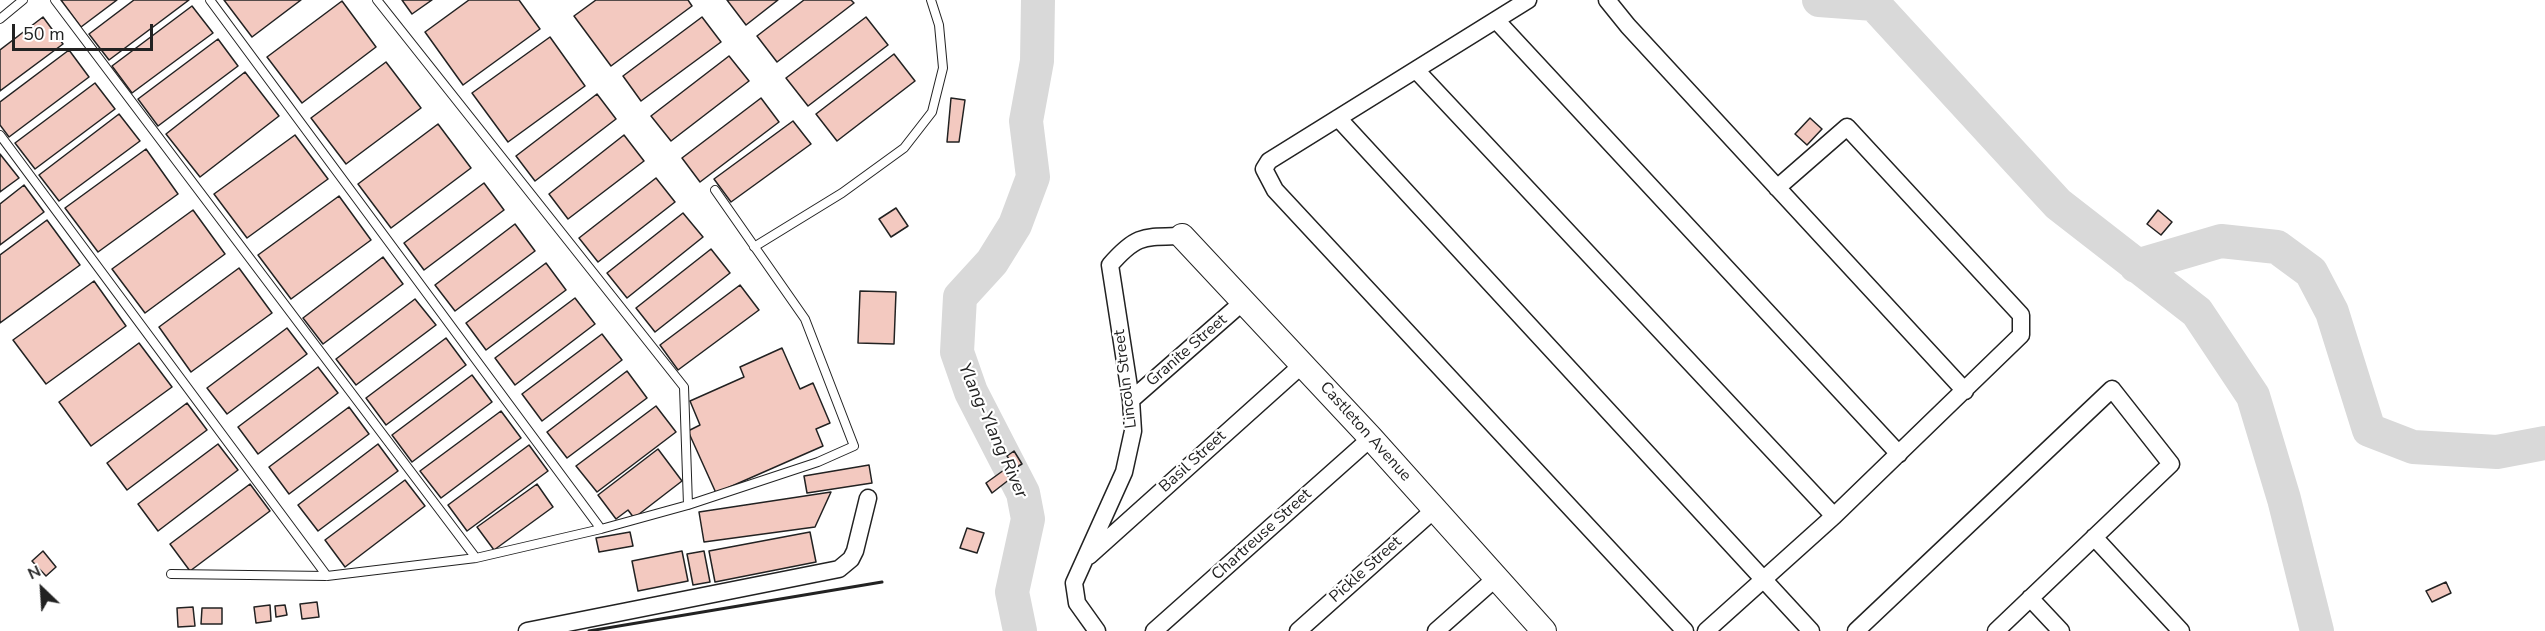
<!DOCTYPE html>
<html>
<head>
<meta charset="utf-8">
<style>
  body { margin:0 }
  #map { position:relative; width:2545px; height:631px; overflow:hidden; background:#fff; font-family:"Nunito Sans",sans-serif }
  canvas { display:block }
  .north { position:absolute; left:12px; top:559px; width:60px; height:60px; -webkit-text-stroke:4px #fff; paint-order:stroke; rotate:335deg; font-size:16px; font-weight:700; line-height:24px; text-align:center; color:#222 }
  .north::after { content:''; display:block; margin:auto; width:21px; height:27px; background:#222; clip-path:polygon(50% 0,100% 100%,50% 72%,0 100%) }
  .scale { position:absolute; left:12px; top:24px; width:141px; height:27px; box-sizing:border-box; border:3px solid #222; border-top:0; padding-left:8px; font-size:18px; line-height:21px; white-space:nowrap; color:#222; -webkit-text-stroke:4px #fff; paint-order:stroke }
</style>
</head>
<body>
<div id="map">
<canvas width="2545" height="631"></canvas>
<div class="north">N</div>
<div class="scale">50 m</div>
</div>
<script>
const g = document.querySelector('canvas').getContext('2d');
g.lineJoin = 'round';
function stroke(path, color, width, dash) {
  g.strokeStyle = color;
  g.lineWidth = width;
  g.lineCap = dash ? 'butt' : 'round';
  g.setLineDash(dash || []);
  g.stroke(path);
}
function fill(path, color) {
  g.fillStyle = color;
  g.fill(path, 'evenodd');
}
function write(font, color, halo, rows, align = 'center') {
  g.font = font + ' "Nunito Sans",sans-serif';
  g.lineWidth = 4.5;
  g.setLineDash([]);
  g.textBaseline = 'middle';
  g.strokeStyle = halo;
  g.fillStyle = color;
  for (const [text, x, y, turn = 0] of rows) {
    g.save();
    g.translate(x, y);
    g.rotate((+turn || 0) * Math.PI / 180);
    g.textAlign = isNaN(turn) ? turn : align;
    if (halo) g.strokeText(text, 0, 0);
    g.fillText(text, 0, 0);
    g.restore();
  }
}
stroke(new Path2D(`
  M1819,0L1874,4L2058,204L2197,312L2253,396L2284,499L2317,631
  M2136,266L2221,241L2277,247L2311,272L2332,312L2369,430L2413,447L2497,452L2545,443
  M1020,631L1012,592L1028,519L1023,493L971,392L957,352L960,297L992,262L1015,225L1033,177L1026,121L1037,61L1038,0`), '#d9d9d9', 34);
const building = new Path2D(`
  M61,0H117L81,27Z
  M134,0H189L109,60L89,34Z
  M224,0H301L252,37Z
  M402,0H432L412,14Z
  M469,0H519L540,29L463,85L425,32Z
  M596,0H688L692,6L611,66L574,16Z
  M727,0H778L746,25Z
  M804,0H851L854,3L777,62L757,36Z
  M342,1L376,47L302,103L267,57Z
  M192,6L213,33L132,93L112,66Z
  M43,17L63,44L0,91V50Z
  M702,17L721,42L641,101L623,76Z
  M866,17L888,45L808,106L786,78Z
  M550,37L585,86L508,142L472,93Z
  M218,39L238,66L158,126L138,99Z
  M69,50L89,77L9,137L0,125V102Z
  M894,54L915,81L837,141L816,114Z
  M729,56L749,81L671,141L651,116Z
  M386,62L421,108L346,164L311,118Z
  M245,72L279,116L200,177L166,134Z
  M95,83L115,109L35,169L15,143Z
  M597,94L616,119L535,181L516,156Z
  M761,98L779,122L700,182L682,158Z
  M951,98L965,100L959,142H947Z
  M119,114L140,141L59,201L39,175Z
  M1810,118L1822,129L1807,145L1795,134Z
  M793,121L811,144L731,202L714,179Z
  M438,124L471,168L391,228L358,184Z
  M295,135L328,179L247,238L214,194Z
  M624,135L644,161L568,219L549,194Z
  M146,149L178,194L98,252L65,208Z
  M0,154L19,178L0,192Z
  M656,178L675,202L598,262L579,238Z
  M484,183L504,210L424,270L404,243Z
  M24,185L44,212L0,245V204Z
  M339,196L371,240L291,299L258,255Z
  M896,208L908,226L891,237L879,219Z
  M193,210L225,254L145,313L112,269Z
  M2158,210L2172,222L2161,235L2147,224Z
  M683,213L703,237L627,298L607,273Z
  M47,220L80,265L0,323V255Z
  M515,224L535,251L455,311L435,285Z
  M711,249L730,273L655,332L636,308Z
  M383,257L403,284L323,344L303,318Z
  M546,263L566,290L486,350L466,323Z
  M239,268L272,313L191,372L159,327Z
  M94,281L126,326L46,384L13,340Z
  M740,285L759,310L678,370L660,345Z
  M860,291L896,292L894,344L858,343Z
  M575,298L595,324L515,385L495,358Z
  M415,299L436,325L356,385L336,359Z
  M287,328L307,354L227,414L207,388Z
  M602,334L622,360L542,421L522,394Z
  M446,338L466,365L386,425L366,398Z
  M139,343L172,387L91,446L59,402Z
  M782,348L800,389L813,383L830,423L816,429L823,446L716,493L688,431L700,425L690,401L744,377L740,367Z
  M318,367L338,393L258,454L238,427Z
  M627,371L647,398L567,458L547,432Z
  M472,375L492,402L412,462L392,435Z
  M187,403L207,430L127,490L107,463Z
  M656,406L676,432L597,492L576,466Z
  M349,407L369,434L289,494L269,467Z
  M501,411L521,438L441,498L420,471Z
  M218,444L238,470L158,531L138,504Z
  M378,444L398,471L318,531L298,505Z
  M529,445L548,471L467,531L448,505Z
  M658,449L682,481L634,518L628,510L616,519L598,495Z
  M1014,451L1022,464L1015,468L1007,456Z
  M869,465L872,483L807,493L804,476Z
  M1004,470L1010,479L992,493L986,483Z
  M405,480L425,506L345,567L325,540Z
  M250,484L270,511L190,571L170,544Z
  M537,484L553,507L494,550L477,527Z
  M831,492L815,527L704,542L699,512Z
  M967,528L984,533L977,553L960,548Z
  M630,532L633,546L599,552L596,538Z
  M810,532L816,562L715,582L709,551Z
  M43,551L56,567L46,576L32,561Z
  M682,551L688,581L638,591L632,561Z
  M704,551L710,582L693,585L687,554Z
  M2446,582L2451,593L2432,602L2426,591Z
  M317,602L319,617L302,619L300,604Z
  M270,605L271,621L256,623L254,607Z
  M285,605L287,615L276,617L275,606Z
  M193,607L195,626L178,627L177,608Z
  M202,608H222V624H201Z`);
fill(building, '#f3c9c0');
stroke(building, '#222', 1.5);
const lane = new Path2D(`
  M55,0L476,558
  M210,0L601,529
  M377,0L684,387L688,505
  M0,19L23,0
  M0,135L327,576
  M754,247L842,193L904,148L932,112L943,68L939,25L931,0
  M171,574L327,576L476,558L601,529L688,505L818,462L854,446L805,319L715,190`);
const street = new Path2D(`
  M1528,0L1269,161L1264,169L1275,190L1685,631
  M1607,0L1628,26L1965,391
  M1496,20L1899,454
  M1416,70L1834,516
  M1338,118L1811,631
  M1131,400L1244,301
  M2094,537L2181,631
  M1089,556L1302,365
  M2030,598L2061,631
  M527,631L839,569L851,559L855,551L868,498
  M1097,631L1077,603L1074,583L1124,472L1133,431L1131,400L1110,265C1137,234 1144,237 1182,236
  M1154,631L1371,438
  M1298,631L1435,509
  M1436,631L1496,578
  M1706,631L1834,516L2021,335V315L1847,127L1777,188
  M1856,631L2112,389L2171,464L1996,631`);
const secondary = new Path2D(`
  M1182,236L1371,438L1544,631`);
stroke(lane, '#222', 10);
stroke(street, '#222', 19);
stroke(secondary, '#222', 26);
stroke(lane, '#fff', 8);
stroke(street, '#fff', 16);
stroke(secondary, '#fff', 24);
stroke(new Path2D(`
  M589,631L882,582`), '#222', 3);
write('16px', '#222', '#fff', [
  ["Granite Street",1187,351,-41],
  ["Lincoln Street",1126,379,-97],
  ["Castleton Avenue",1365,432,48],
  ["Basil Street",1193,462,-42],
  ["Chartreuse Street",1262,535,-42],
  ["Pickle Street",1366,570,-42]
]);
write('italic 18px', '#222', '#fff', [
  ["Ylang-Ylang River",992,431,66]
]);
</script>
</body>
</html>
